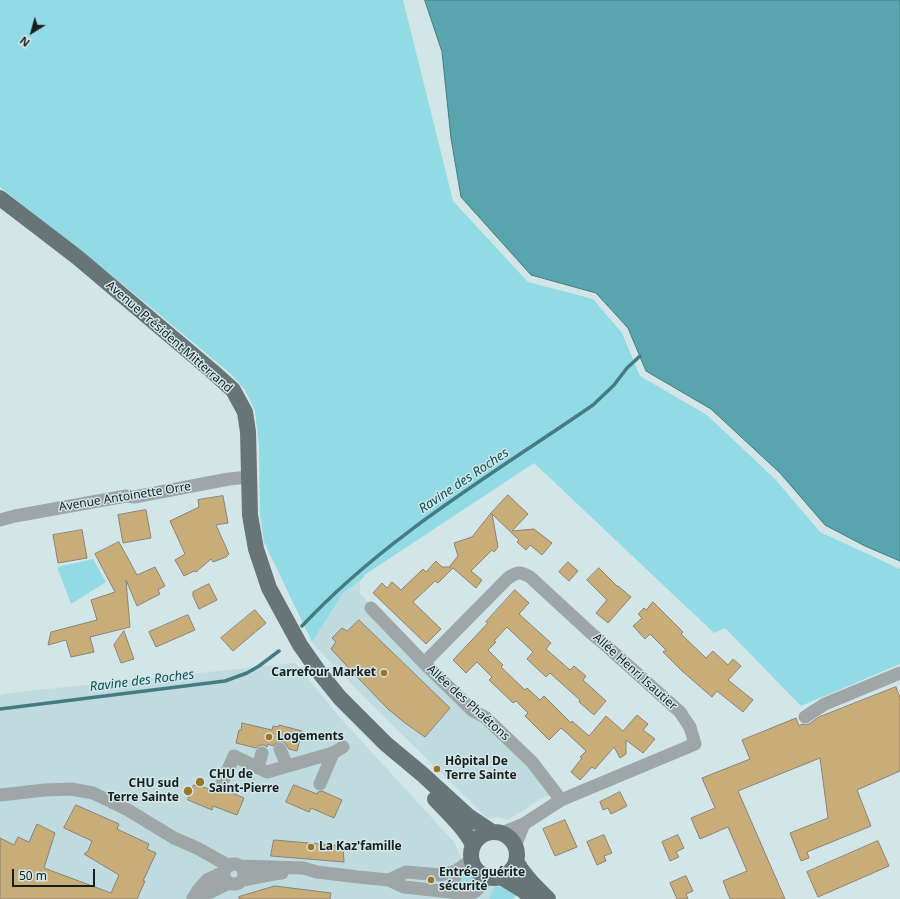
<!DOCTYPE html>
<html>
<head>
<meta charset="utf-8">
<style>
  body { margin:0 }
  #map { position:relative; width:900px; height:899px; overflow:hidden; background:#d2e6e8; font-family:"Noto Sans",sans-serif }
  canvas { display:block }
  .north { position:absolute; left:12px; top:12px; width:40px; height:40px; -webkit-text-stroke:3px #d2e6e8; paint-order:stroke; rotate:217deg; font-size:11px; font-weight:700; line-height:16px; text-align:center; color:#171e1f }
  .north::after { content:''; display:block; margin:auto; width:14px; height:18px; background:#171e1f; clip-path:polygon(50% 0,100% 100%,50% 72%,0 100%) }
  .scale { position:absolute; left:12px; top:869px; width:83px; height:18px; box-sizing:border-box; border:2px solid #171e1f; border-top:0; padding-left:5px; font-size:12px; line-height:14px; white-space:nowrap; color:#171e1f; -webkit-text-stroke:3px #d2e6e8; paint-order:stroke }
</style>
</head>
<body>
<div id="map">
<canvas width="900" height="899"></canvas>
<div class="north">N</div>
<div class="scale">50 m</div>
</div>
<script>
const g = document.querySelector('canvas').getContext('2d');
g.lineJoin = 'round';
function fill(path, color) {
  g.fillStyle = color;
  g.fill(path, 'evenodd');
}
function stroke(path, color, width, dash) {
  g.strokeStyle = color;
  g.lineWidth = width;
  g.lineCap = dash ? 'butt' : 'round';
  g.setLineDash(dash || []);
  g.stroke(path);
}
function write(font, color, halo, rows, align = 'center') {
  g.font = font + ' "Noto Sans",sans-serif';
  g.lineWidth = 3;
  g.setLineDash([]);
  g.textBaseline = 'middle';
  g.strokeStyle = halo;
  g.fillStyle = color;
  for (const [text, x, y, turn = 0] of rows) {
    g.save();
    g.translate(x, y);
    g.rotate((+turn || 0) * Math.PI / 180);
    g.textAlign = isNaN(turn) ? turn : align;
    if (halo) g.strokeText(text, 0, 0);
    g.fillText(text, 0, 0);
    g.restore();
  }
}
fill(new Path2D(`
  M360,581V594L428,660L557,792L538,800L526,809L507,820L500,817L487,818L367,700L314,645L312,642L343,593Z
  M295,663L344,722L454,842L467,871L476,880L488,886L500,887L505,885L509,899H0V695L18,692Z`), '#bfdbdf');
fill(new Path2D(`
  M0,0H403L453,201L528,282L593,299L622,333L640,376L707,415L775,479L820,532L900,569V664L801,706L725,628L714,633L534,463L366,574L360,581L343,593L312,642L264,542L260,514L259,446L255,411L245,390L231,374L141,299L0,187Z
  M93,559L106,582L71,604L57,567Z
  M467,870L476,880L479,882L471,889L460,887L458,877Z
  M505,885L517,895L512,899H489L495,886L500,887Z`), '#92dae4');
const water = new Path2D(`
  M425,0H900V561L865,546L825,525L780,473L711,409L646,371L628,328L596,293L531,275L461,197L451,138L442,52Z`);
fill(water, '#59a5ae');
stroke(water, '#457c83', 1);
stroke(new Path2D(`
  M302,626C386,536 493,474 593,405L614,385L627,368L640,356
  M0,709L225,681L247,673L259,666L279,651`), '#457c83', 3.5);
const building = new Path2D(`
  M508,495L528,514L512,531L534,529L552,543L542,555L530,545L526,550L517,542L519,540L492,514L498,547L494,552L492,550L471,571L482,580L476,588L453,568L438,583L435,581L413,602L441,629L426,644L373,593L382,583L387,588L392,582L401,590L423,569L426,572L436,561L442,567H451L450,566L458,556L454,543L472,537L491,513Z
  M223,496L228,523L216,525L229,554L226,557L213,562L211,559L196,572L194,571L184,576L175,560L185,554L170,521L199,507L198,500Z
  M146,510L151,538L123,543L118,515Z
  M82,530L87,558L58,563L53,535Z
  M119,542L137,575L155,567L165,586L158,590L160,594L137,606L126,580L130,627L90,637L94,652L71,657L66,640L48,645L51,632L97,620L91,600L115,592L95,554Z
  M568,562L578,571L569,581L559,572Z
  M599,568L618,587V586L631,597L608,623L596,613L607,600L587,580Z
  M209,584L217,600L199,609L193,596V592Z
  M515,590L529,603L519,614L551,643L546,649L570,670L574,666L586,676L583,680L606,701L594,715L579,702L580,700L550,673L546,677L527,659L533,652L507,627L494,641L496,642L488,650L503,665L501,667L525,690L527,688L540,700L544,696L571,723L572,721L589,736L606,716L623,731L637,715L648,724L643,730L655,739L643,753L626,740V754L620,758L614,747L595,769L592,767L580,780L571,772L582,758L580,757L586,751L568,734L561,728L549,740L525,716L528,713L516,701L513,703L489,680L492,677L477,662L466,673L453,660L488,623L486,622Z
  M653,602L683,632L681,634L706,658L713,651L728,665L733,659L741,666L728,680L753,700L743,712L717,691L712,697L682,671L663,652L666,650L650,634L645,639L633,626L642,618L638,614L644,608L646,610Z
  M255,610L266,623L233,651L221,638Z
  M188,615L195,630L156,647L149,632Z
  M359,620L450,708L425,737L405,723L388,709L359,679L331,649L336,642L332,638L342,628L347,631Z
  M124,631L134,659L121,663L114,645Z
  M896,687L900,698V771L857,790L871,826L807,852L809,858L801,861L790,833L828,818L820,758L738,791L785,899H730L723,881L747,871L728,827L700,839L691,818L715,808L702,778L750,759L742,740L796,718L799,726L802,724L806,725L809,724L819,717Z
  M242,723L272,730L273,726L278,727L279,725L302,731L297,751L289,749L285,743L281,741L277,742L273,746L268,744L267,747L264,745H260L256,748L236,743L239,730H241Z
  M194,785L200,788L201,786L219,793L220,791L225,790L244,798L237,815L213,806L212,810L188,800Z
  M294,785L317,794L318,792L322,791L342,800L334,818L311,808L309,812L286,802Z
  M620,792L627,806L611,814L608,808L603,810L600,802Z
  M76,805L119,824L117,829L149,844L147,849L156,853L143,881H145L137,899H0V838L14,845L18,837L29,842L37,824L55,833L44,868L111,893L119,875L84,854L88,851L92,841L64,828Z
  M565,820L577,847L555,856L543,829Z
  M604,835L612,853L604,856L606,861L597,865L587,842Z
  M678,835L684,848L676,852L679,857L670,861L662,842Z
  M274,840L343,846L344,862L271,856Z
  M878,841L889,866L818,897L807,872Z
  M686,876L693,891L686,894L688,899H677L670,883Z
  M275,886L331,893L330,899H239V897Z`);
fill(building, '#c9ad79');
stroke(building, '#8a8376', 1);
stroke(new Path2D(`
  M0,520L15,516L126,496L134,497L229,479L249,477
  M371,608L424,663L473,711L485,717L532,762L561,800
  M424,663L508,578C517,572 520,571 530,577L592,634L602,642L680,712L690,727L695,744L561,800L524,824L501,833
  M805,717L825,704L900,673
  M280,749L287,766
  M258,768L262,753
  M222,783L234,756L267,772L333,753L343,747
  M320,784L333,753
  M0,795L45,790L71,789L93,793L128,810L174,838L197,848L229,866
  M515,846L524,824
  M224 874a10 10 0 1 1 20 0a10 10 0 1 1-20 0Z
  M240,866L303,868L317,872L358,877L389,880L404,887L459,893C473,899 479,887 488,878
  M243,880L274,874L282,873
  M389,880L406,872L441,875L456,871
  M459,893C452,886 454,880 456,871L471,860
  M193,898L211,892L229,883
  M193,899L198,890L207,880L224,872`), '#9ea6a8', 13);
stroke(new Path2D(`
  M0,198L77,257L212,371L233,390L245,412L248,432L250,515L256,549L269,588L300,645L319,672L340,698L386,744L422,774L468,816L492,832
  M435,799C448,813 464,827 473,845
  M471 855a23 23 0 1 1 46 0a23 23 0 1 1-46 0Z
  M516,861C524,876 536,887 548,899
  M501,877L524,891L532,899`), '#677577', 16);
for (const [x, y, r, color] of [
  [384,673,4,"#9c7622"],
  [269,737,4,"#9c7622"],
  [437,769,4,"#9c7622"],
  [200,782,5,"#9c7622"],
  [188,791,5,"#9c7622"],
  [311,847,4,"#9c7622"],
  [431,880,4,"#9c7622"]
]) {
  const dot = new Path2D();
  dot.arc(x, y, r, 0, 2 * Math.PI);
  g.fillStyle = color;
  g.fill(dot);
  stroke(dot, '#d2e6e8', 1.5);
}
write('12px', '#171e1f', '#d2e6e8', [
  ["Avenue Président Mitterrand",169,337,41],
  ["Avenue Antoinette Orre",125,497,-9],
  ["Allée Henri Isautier",635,672,42],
  ["Allée des Phaétons",468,703,42]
]);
write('bold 12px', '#171e1f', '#d2e6e8', [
  ["Carrefour Market",376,673,"right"],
  ["Logements",277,737],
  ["Hôpital De",445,762],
  ["Terre Sainte",445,776],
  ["CHU de",209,775],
  ["Saint-Pierre",209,789],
  ["CHU sud",179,784,"right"],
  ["Terre Sainte",179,798,"right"],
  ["La Kaz'famille",319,847],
  ["Entrée guérite",439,873],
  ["sécurité",439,887]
], 'left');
write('italic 13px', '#0d5158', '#d2e6e8', [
  ["Ravine des Roches",464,481,-34],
  ["Ravine des Roches",142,681,-7]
]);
</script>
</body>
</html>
